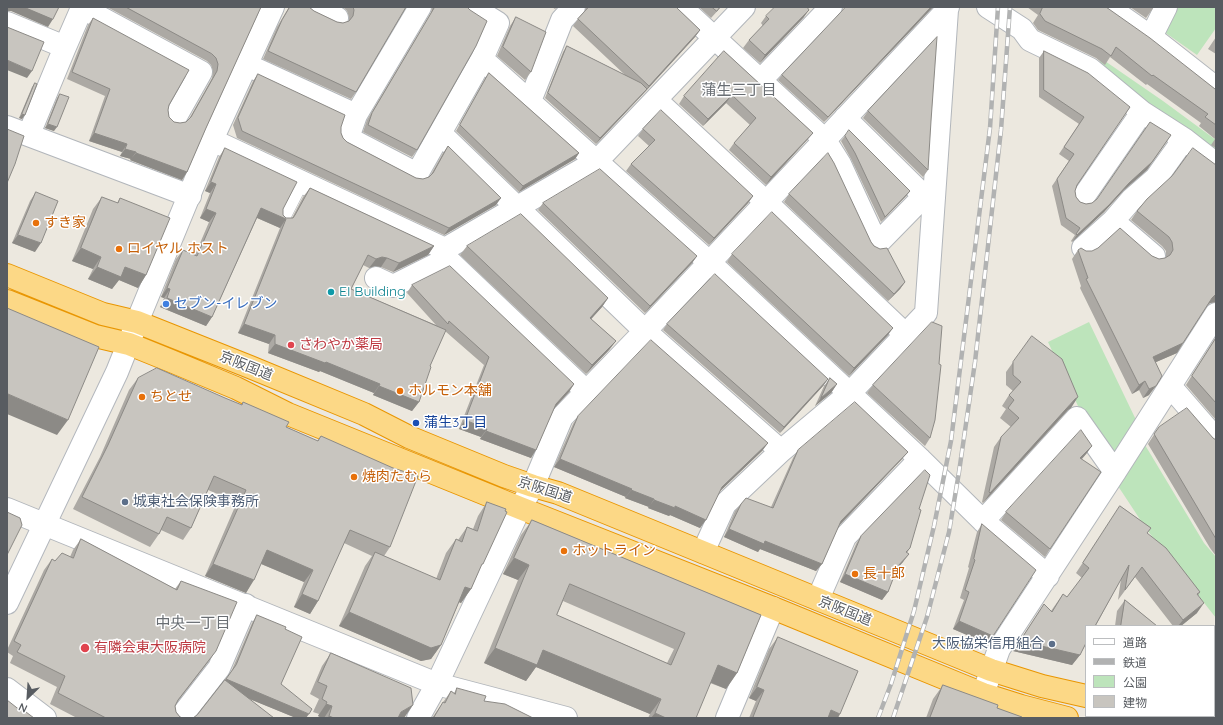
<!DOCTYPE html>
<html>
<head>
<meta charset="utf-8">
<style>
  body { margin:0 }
  #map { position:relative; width:1223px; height:725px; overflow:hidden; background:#ece8df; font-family:Quicksand,"Noto Sans JP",sans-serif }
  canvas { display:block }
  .frame { position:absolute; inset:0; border:8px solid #585c61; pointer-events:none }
  .legend { position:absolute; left:1085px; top:625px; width:130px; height:92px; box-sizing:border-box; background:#fff; border:1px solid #bcbec0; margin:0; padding:5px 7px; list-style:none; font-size:12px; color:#585c61 }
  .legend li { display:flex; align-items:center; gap:8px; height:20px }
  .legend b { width:20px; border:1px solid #bcbec0 }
  .north { position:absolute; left:8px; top:677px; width:40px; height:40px; -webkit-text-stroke:3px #fff; paint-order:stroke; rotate:205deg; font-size:11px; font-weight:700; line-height:16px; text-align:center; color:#585c61 }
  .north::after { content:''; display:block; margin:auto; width:14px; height:18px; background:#585c61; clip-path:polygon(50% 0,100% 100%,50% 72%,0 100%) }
</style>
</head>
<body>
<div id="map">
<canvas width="1223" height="725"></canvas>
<div class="frame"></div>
<ul class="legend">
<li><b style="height:5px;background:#fff"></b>道路</li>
<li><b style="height:5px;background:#b1b2b2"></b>鉄道</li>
<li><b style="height:11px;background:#bde4bb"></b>公園</li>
<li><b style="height:11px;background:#c8c5bf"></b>建物</li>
</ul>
<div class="north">N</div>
</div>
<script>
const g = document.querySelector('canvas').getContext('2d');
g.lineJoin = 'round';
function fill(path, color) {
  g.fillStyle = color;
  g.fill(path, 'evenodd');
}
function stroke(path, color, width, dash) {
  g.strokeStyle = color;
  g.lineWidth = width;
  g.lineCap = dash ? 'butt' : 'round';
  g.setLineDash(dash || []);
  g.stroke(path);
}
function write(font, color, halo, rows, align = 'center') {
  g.font = font + ' Quicksand,"Noto Sans JP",sans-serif';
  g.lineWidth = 3;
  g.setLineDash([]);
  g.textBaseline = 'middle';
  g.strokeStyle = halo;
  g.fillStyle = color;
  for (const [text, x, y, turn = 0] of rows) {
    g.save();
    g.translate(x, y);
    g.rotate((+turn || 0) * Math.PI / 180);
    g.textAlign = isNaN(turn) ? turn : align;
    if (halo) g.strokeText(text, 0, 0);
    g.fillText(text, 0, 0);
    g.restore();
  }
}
fill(new Path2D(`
  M1171,7H1216V28L1197,55L1160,29Z
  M1102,59L1163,101L1216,140V155L1095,68Z
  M1089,322L1137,422L1120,455H1113L1078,406L1048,342Z
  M1142,440L1204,543L1216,557V618L1147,530L1116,483Z`), '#bde4bb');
const lane = new Path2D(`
  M283,221L303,182`);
const street = new Path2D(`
  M81,7L201,72L175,118
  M314,7L337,18
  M681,7L825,140L840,164L877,244L924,196
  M988,7L1022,29L1030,40L1090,69L1142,112L1184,139L1216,164
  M1108,7L1151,37L1216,88
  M7,23L65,47L29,134
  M1151,37L1166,7
  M65,47L82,8
  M482,59L709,262L920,459L983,521L1048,576
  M247,65L356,115L348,138L417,174L482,59L498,23L472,7
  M760,81L831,7
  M656,100L766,202L906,335
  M530,101L562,20L574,7
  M356,115L420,7
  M845,118L924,196L934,198
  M7,127L190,196
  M441,134L645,331L781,451
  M212,140L445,249L597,161L744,7
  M1082,199L1142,112
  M1113,221L1154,256
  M1083,248L1113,221L1132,199L1156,178L1184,139
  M445,249L447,259L587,392
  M376,278L393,286L447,259
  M137,322L212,140L273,7
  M1170,386L1216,439
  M533,486L562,417L645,331L947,10
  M7,509L437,684L566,718
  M983,521L1077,418L1115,472
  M703,552L725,504L781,451L849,394L926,313L947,10L948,7
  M818,599L845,537L920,459
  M7,689L45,718
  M983,694L999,649L1115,472L1216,314
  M180,718L219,668L246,605
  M727,718L773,608`);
const secondary = new Path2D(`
  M7,603L117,372L137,322
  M418,718L437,684L520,508L533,486`);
const highway = new Path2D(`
  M7,275L103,314L137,322L250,367L364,414L409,437L504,476L533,486L558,493L991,670L1042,686L1086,696
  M7,301L95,336L129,344L171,361L236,388L288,414L520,508L773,608L983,694L1021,706L1067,718
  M1178,716L1187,718`);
stroke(lane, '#b2b6bb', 12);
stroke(street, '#b2b6bb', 24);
stroke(secondary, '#b3b7bd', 24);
stroke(highway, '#e99602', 24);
stroke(lane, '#fff', 11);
stroke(street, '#fff', 22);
stroke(secondary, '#fff', 22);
stroke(highway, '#fcd886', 22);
const rail = new Path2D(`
  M878,718L891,684L914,611L934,526L951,441L990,128L998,7
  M893,718L927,617L949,532L959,472L975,362L1001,130L1010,7`);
stroke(rail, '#b1b2b2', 4.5);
stroke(rail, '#fff', 3, [9]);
fill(new Path2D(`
  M107,7H261L206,128L187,172L182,180L130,160L131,159L120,156L122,152L89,141L105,96L67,79L88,25L93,18L169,105L168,110L169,117L174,122L180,123L186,122L189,119L212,78L213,71L211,65L207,61Z
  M289,7H309L314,11L337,22L343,23L349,21V17L347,11L343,7H406L356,92L351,99L263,59L277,27Z
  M432,7H467L417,150L412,157L363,132L367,120L431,13Z
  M552,7H557L555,9Z
  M586,7H676L678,9L700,30L695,37L643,94L596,144L545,98L563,52L567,46L625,75L573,26L578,19L585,11Z
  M699,7H721L711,18Z
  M933,7L824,122L778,80L782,75Z
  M1027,7H1106L1215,89H1216V148L1211,145L1215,139L1199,126L1201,123L1147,84L1146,85L1110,57L1105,65L1096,58L1038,30L1033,23L1038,15Z
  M1130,7H1154L1146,18Z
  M766,16L804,17L760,63L743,48L749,40L763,26L761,23Z
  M516,17L531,72L525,80L497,56L510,26Z
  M1216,37V54L1208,49Z
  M724,51L813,133L807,140L766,185L729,150L734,143L750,125L726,103L703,126L679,104L684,96Z
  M1044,51L1130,107L1077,185L1075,191L1076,197L1080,202L1086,204L1092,203L1147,170L1124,190L1104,212L1072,242L1071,241L1075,235L1061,225L1052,186L1069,161L1059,154L1079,124L1039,97V58Z
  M489,73L579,153L575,159L519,192L456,131L485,79Z
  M258,74L341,127V133L343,138L347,142L416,178L423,179L429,177L430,176L443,153L448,146L496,205L444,235L237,138L233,125L253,81Z
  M35,83L22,119L19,118L32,87Z
  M60,94L54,131L45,128L57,98Z
  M868,111L928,170L923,177L863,118Z
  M643,129L753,196L748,203L709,245L626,171L631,164L649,146L638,136Z
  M845,136L910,191L906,196L881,222L851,159L841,141Z
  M225,148L283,209V215L286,218H292L303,197L310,188L434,246L428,255L393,272L381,267L375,266L369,268L363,265L351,289L436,325L407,293L412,285L574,384L569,392L555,407L531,458L480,439L481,437L459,429L484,365L445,331L430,366L419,402L412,411L373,395L374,393L320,371L319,372L268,353L269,344L238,333L280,228L257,218L212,317L206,326L160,307L164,298L161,297L176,259L183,250L195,255L209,222L200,218L210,193L205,191L219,157Z
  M1215,165H1216V302L1210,303L1207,306L1177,353L1156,362L1149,395L1143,398L1139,390L1132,394L1080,288L1081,286L1072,259L1078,250L1086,251L1152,256L1159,259L1165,258H1166V251L1162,246L1131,220L1137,211Z
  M36,192L35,252L12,243L30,201Z
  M789,194L871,242L905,282L900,289L888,301L784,202Z
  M102,197L117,203L120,198L146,275L138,288L119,280L112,289L88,279L93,269L72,261L93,209Z
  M543,203L697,256L692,263L645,313L538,210Z
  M467,246L608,298L602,307L591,319L616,341L609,350L586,374L460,255Z
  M732,254L888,335L849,376L727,262Z
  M667,324L828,379L823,386L780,433L663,330Z
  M1032,336L1071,408L1068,410L983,503L982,502L994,447L1001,437L1011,427L1000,418L1006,409L1002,406L1009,395L1013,391L1006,385V372Z
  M1216,337V420L1186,385Z
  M138,378L225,398L241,405L243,402L286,427L317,441L321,436L390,547L384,556L436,579L446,553L456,539L458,540L467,527L473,529L478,516L487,502L480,568L471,589L461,603L459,602L441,645L431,659L421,661L339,626L365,566L372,556L344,543L318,601L310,614L294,607L304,582L261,564L246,593L205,576L237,502L208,490L191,528L183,540L161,530L159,534L150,547L73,509L100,457L129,390Z
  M830,378L837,384L831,393L815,406L824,386Z
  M873,385L930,438L925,446L867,393Z
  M578,416L768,443L762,451L719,492L700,528L670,515L669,516L648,508L649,507L625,498L626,497L554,467L573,424Z
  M1159,427L1213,438L1216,440V556L1210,548L1148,444Z
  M798,450L902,459L839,525L822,564L816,571L760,549L758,552L724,537L735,511L741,504L771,507L793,458Z
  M1087,453L1082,459L1050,549L1045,557L1001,520L1006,512Z
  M1120,506L1151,528L1147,533L1200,592L1198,596L1197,613L1181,626H1173L1135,577L1118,600L1121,579L1080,655L1072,665L1013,651L1044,604L1051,611L1063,594L1067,597L1082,578L1076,573Z
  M919,509L910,548L907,553L903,562L896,569L888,592L882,600L840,582L856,544L861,536Z
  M532,520L761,615L737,673L726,689L710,683L696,718H648L650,714L536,667L526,681L484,663L518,580L503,574L521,535ZM563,601L674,649L667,663L557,615Z
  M982,524L988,644L953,629L964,600L960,598L969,568L968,567L977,532Z
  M81,539L175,589L181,581L208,662L177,702L175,706L176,712L180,717L183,718H77L50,704L57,687L10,663L13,656L7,652V650L44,570L52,559L55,561L70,557L73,550Z
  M1125,600L1157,626H1115L1117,611Z
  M257,615L285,629L281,684L306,718H296L250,699L197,715L231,672L252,623Z
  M778,637L838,718H749L756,701L749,698L769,649Z
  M1214,643H1216V698L1214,697Z
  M331,653L404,718H322L318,716L319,714L313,712L319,699L310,694L322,666Z
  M943,685L997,708L1022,718H926L933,699Z
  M457,688L484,701L533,718H432L451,691L454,693Z`), '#aca9a4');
fill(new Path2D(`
  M7,7H24L53,19L48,27L11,11H7Z
  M931,7H933L824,122L828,117Z
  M809,10L804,17L760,63L765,55Z
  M700,30L695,37L644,93L649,86Z
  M7,60L32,71L27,78L7,70Z
  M647,89L643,94L596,144L600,138Z
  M732,95L726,103L703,126L708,119Z
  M22,114L25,115L22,119L19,118Z
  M48,124L57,127L54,131L45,128Z
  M94,133L127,144L122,152L89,141Z
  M813,133L807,140L766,185L771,177Z
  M1171,135L1147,170L1124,190L1104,212L1072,242L1077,235L1129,183Z
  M125,149L136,152L131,159L120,156Z
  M136,153L187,172L182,180L130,160Z
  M579,153L575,159L519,192L523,186Z
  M211,182L216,184L210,193L205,191Z
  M910,191L906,196L881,222L885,217Z
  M753,196L748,203L709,245L714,238Z
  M501,198L496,205L444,235L449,228Z
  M261,208L286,219L280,228L255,217Z
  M206,209L216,213L209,222L200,218Z
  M18,235L41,243L35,252L12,243Z
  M434,246L428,255L393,272L399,263Z
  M81,248L101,257L93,269L72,261Z
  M697,256L692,263L645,313L650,306Z
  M382,257L387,258L381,267L375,266L369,268L376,259Z
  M97,267H125L146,275L138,288L119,280L112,289L88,279Z
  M905,282L900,289L888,301L894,294Z
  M167,288L170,289L164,298L161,297Z
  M1216,294V302L1210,303L1205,307L1212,298Z
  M167,298L212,317L206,326L160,307Z
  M608,298L602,307L584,327L590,318Z
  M244,324L275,335L269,344L238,333Z
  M893,328L888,335L849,376L854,368Z
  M616,341L609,350L586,374L592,365Z
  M1183,343L1177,353L1147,366L1153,357Z
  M275,344L326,362L380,384L374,393L320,371L319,372L268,353Z
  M828,379L823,386L780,433L784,427Z
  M1145,381L1139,390L1132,394L1139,385Z
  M574,384L569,392L551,412L556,404Z
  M837,384L831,393L815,406L821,398Z
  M379,386L419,402L412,411L373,395Z
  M1156,386L1149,395L1143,398L1149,389Z
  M8,394L68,420L57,435L7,414V396Z
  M1078,397L1071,408L1068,410L983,503L990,493L1075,399Z
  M465,420L487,429L481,437L459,429Z
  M486,431L536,450L531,458L480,439Z
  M768,443L762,451L716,495L722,487Z
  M1092,446L1087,453L1075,466L1080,458Z
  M908,452L902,459L836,529L841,521Z
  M560,459L632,489L626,497L554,467Z
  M631,490L654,499L649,507L625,498Z
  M654,500L675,506L706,520L700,528L670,515L669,516L648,508Z
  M729,529L765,541L822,564L816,571L760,549L758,552L724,537Z
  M267,550L313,570L304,582L259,563Z
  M909,554L903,562L892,574L898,566Z
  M514,558L529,565L518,580L503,574Z
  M213,564L254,580L246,593L205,576Z
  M845,574L888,592L882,600L840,582Z
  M465,587L471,589L461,603L456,601Z
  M302,594L318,601L310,614L294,607Z
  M1204,603L1197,613L1181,626H1178L1183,620Z
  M349,612L441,645L431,659L421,661L339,626Z
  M959,621L993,636L988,644L953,629Z
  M1020,641L1080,655L1072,665L1013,651Z
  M495,648L543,650L661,699L650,714L536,667L526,681L484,663Z
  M216,651L208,662L170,711L178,700Z
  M718,665L737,673L726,689L707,681Z
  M226,679L309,714L306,718H296L220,687Z
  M1214,685H1216V698L1214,697Z
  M757,687L764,690L756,701L749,698Z
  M326,704L332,706L324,718H322L318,716Z
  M413,705L404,718H397L401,712Z
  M831,710L840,714L838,718H825Z
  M655,713L666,718H651Z
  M329,716L334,718H327Z`), '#8c8a86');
const building = new Path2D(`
  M24,7H59L53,19Z
  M126,7H261L206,128L187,172L136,153V152L125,149L127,144L94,133L110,89L72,72L93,18L189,70L169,105L168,110L169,117L174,122L180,123L186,122L191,117L217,71L218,64L216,58L212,54Z
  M290,7H309L314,11L337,22L343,23L349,21L353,16L354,10L353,7H406L356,92L268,51L282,20Z
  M435,7H467L470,10L487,21L476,46L417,150L368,125L372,113Z
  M589,7H676L678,9L700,30L649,86L578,19Z
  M712,7H720L717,11Z
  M775,7H807L809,10L765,55L749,40L769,19L766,16Z
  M846,7H931L828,117L782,75Z
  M1043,7H1106L1150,38L1215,89H1216V125L1205,117L1208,114L1153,75L1152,76L1116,47L1111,56L1102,49L1045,21L1040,14Z
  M516,17L546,32L531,72L503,47Z
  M7,27L44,42L32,71L7,60Z
  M937,37L931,121L928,170L868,111Z
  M567,46L641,83L647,89L600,138L548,93Z
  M724,51L813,133L771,177L734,143L756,118L732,95L708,119L684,96Z
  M1044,51L1088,73L1130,107L1077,185L1075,191L1076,197L1080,202L1086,204L1092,203L1097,199L1150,122L1171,135L1152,162L1129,183L1109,205L1077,235L1076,234L1080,228L1066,218L1057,179L1074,154L1064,147L1084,117L1044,90Z
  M489,73L579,153L523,186L460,125Z
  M258,74L345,115L341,127V133L343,138L347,142L416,178L423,179L429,177L433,173L448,146L501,198L449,228L242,131L238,118Z
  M35,83L37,84L25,115L22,114Z
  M60,94L69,97L57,127L48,124Z
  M661,110L753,196L714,238L631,164L655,140L643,129Z
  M7,129L24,136L15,164L7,183Z
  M849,130L910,191L885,217L855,153L845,136Z
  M225,148L297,182L283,209V215L286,218H293L295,215L310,188L434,246L399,263L387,258L382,257L376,259L368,255L351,289L446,330L430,366L431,367L419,402L379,386L380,384L326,362L325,363L275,344V335L244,324L286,219L261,208L212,317L167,298L170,289L167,288L183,250L197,256L216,213L206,209L216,184L211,182Z
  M1193,148L1216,165V294L1212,298L1183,343L1153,357L1162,376L1156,386L1149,389L1145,381L1139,385L1086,279L1088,278L1078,250L1081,248L1086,251H1092L1098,248L1120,228L1152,256L1159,259L1165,258L1170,255L1173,250L1172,242L1169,237L1137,211L1147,199L1172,176Z
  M828,153L834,163L871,242L874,246L880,249L887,248L905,282L894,294L789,194Z
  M600,169L697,256L650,306L543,203Z
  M36,192L58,201L41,243L18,235Z
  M102,197L118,203L120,198L170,218L146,275L125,267L121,277L97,267L101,257L81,248Z
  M772,212L893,328L854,368L732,254Z
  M521,214L608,298L590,318L616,341L592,365L467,246Z
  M450,266L574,384L556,404L536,450L486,431L487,429L465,420L489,357L449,321L448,324L412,285Z
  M715,274L828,379L784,427L667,324Z
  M7,308L99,347L68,420L8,394L7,397Z
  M932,322L942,326L939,364L941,365L935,420L930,438L873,385Z
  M1032,336L1062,359L1078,397L1075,399L990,493L989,492L1001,437L1019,418L1008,408L1014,400L1009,395L1021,382L1013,375V362Z
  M1216,338V403L1192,376Z
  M651,340L768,443L722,487L706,520L675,506V508L654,500V499L631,490L632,489L560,459L578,416Z
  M157,368L225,398L242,405L243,402L289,422L286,427L318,441L321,436L393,468L418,476L390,547L350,530L318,601L302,594L313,570L267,550L254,580L213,564L246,490L214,476L191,528L167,517L159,534L82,497L108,445L138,378Z
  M830,378L837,384L821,398Z
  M855,402L908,452L841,521L822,564L765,541L764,544L729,529L741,504L746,498L773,508L798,450Z
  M1187,408L1213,438L1216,440V539L1154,434L1159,427Z
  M1081,430L1092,446L1080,458L1101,472L1050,549L1006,512Z
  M925,470L930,475L919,509L921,510L910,548L906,552L909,554L898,566L888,592L845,574L861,536Z
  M487,502L506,509L505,511L507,512L483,564H482L471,589L465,587L441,645L431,648L349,612L375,552L440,580L456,539L462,542L467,527L477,531Z
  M1120,506L1151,528L1147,533L1166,548L1200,592L1197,594L1204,603L1183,620L1142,567L1125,590L1129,565L1095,626H1086V643L1080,655L1020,641L1044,604L1052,612L1063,594L1067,597L1089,568L1083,563Z
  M7,512L20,518L22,525L7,555Z
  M532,520L761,615L737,673L718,665L696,718H666L655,713L661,699L543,650L537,665L495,648L529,565L514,558ZM570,584L685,633L671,665L557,615Z
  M982,524L1036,570L993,636L959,621L969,592L965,590L975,560L974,559Z
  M81,539L177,590L181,581L237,602L216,651L178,700L175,706L176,712L180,717L183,718H106L58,693L65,676L17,652L21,645L14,641L52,559L55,561L62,553L73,558Z
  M1125,600L1157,626H1121Z
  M257,615L286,627L285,629L302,637L281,684L312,709L309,714L226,679L236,665Z
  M778,637L858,671L840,714L831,710L828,718H756L753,717L764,690L757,687Z
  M1214,643H1216V659L1214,657Z
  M331,653L411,688L413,705L401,712L398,718H334L329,716L332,706L326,704L327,702L322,699L327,686L318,682Z
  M1214,671L1216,673V685H1214Z
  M225,680L274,718H193L197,715Z
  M943,685L998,705L997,708L1022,717V718H930Z
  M457,688L486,696L484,701L505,704L533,718H436L434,717L443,702L445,703L451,691L455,694Z
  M7,700L21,711L22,709L34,718H7Z`);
fill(building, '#c8c5bf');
stroke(building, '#8c8a86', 1);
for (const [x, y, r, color] of [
  [36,223,4,"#e8710a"],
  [119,249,4,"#e8710a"],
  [331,292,4,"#0f9aa8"],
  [166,304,4,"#3f7fe0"],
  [291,345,4,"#e0444e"],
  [400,391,4,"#e8710a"],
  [142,397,4,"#e8710a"],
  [416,423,4,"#1a4fb4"],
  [354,477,4,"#e8710a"],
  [125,502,4,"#5c6f8a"],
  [564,551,4,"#e8710a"],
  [855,574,4,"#e8710a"],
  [1052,644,4,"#5c6f8a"],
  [85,648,5,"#e0444e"]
]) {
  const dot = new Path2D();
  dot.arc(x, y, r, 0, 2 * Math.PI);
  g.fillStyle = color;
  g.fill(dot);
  stroke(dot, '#fff', 1.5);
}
write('14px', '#c56008', '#fff', [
  ["すき家",44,223],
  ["ロイヤル ホスト",127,249],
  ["ホルモン本舗",408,391],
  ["ちとせ",150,397],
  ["焼肉たむら",362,477],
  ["ホットライン",572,551],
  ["長十郎",863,574]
], 'left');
write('14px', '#0d838f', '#fff', [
  ["EI Building",339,292]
], 'left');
write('14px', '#366cbe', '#fff', [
  ["セブン-イレブン",174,304]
], 'left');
write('14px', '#be3a42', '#fff', [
  ["さわやか薬局",299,345],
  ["有隣会東大阪病院",94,648]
], 'left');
write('14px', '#585c61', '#fff', [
  ["京阪国道",246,366,22],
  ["京阪国道",545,490,18],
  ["京阪国道",845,611,22]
]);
write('14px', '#164399', '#fff', [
  ["蒲生3丁目",424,423]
], 'left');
write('14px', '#4e5e75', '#fff', [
  ["城東社会保険事務所",133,502],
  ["大阪協栄信用組合",1044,644,"right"]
], 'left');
write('15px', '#696e73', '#fff', [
  ["蒲生三丁目",739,90],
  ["中央一丁目",193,623]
]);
</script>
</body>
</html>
